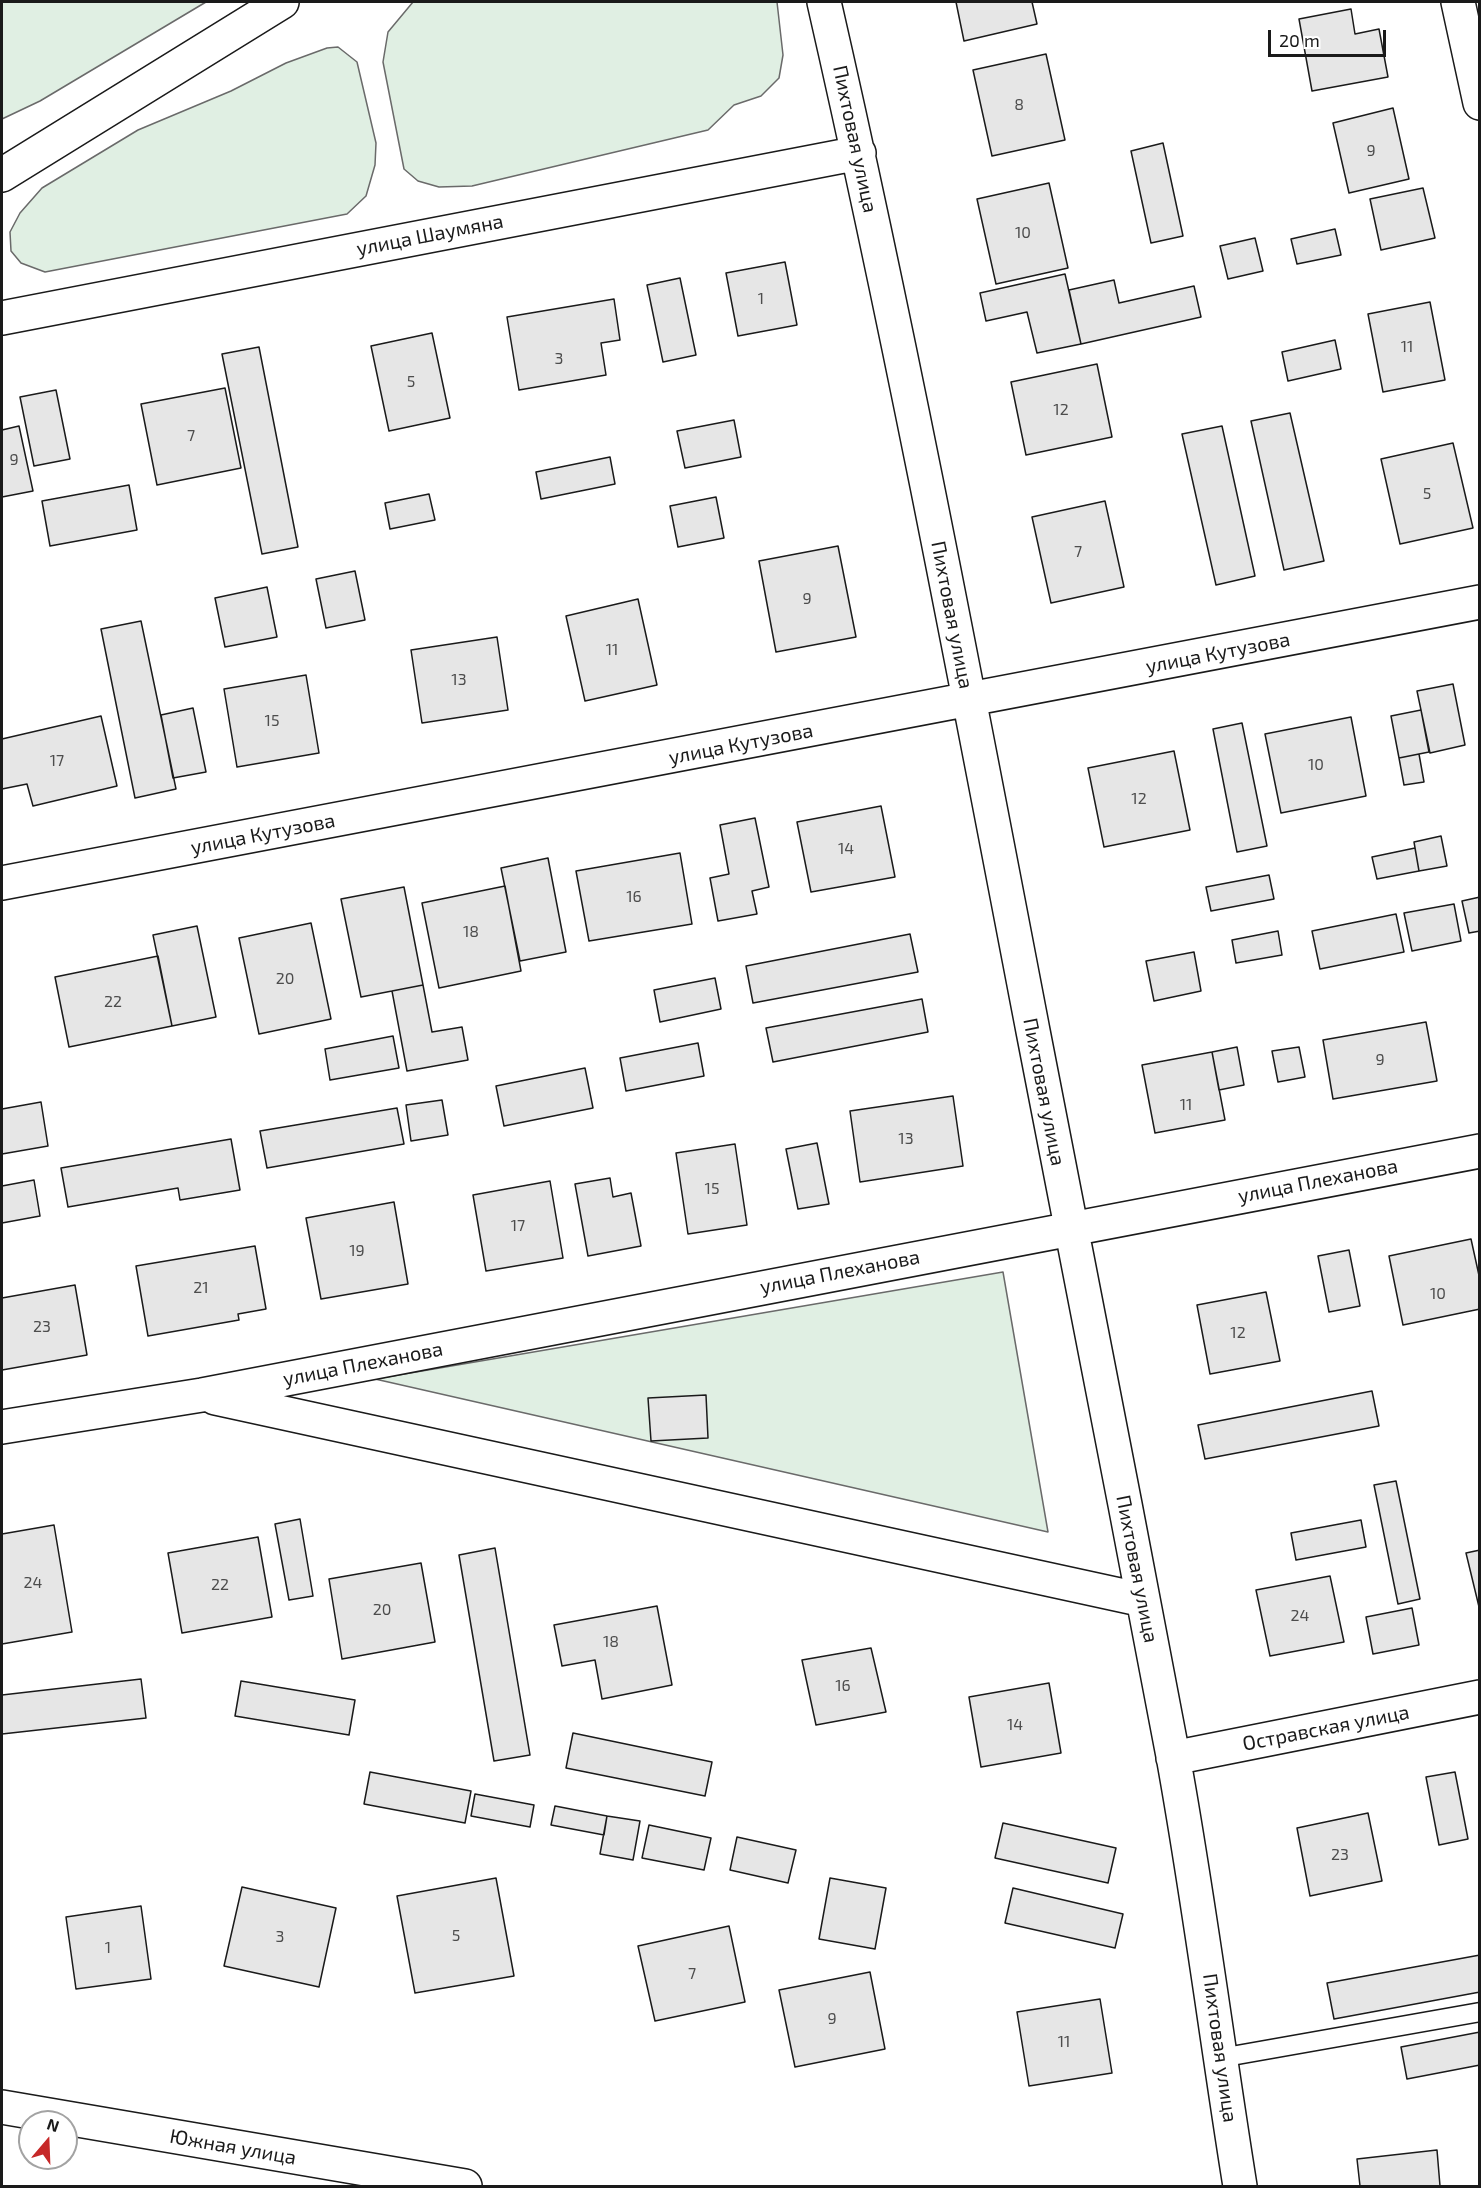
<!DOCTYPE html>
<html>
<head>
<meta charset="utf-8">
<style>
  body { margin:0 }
  #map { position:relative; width:1481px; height:2188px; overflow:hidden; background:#fff; font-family:"Exo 2",sans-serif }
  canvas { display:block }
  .frame { position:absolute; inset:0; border:3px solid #1a1a1a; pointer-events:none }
  .north { position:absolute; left:18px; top:2110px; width:60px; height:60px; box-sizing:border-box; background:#fff; border:2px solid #a3a3a3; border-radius:50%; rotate:19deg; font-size:16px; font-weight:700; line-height:24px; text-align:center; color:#1a1a1a }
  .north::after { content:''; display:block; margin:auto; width:21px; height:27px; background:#c62828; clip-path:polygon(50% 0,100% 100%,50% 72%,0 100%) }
  .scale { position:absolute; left:1268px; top:30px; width:118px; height:27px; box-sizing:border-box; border:3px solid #1a1a1a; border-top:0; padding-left:8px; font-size:18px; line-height:21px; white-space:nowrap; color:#1a1a1a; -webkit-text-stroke:4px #fff; paint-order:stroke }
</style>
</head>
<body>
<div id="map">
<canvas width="1481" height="2188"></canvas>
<div class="frame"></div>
<div class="north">N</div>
<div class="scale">20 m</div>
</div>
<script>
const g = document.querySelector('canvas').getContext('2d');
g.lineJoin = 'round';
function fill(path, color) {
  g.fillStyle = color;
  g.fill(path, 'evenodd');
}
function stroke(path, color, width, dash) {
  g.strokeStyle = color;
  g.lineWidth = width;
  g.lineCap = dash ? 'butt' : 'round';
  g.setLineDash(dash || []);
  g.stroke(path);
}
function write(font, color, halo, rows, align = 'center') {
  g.font = font + ' "Exo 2",sans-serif';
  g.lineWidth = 4.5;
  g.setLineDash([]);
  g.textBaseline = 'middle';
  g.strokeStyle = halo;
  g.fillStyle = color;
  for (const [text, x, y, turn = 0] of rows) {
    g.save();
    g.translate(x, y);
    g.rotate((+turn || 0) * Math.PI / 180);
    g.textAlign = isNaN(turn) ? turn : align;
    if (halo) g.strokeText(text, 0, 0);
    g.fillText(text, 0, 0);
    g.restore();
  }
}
const green = new Path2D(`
  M2,2H206L40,101L2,119Z
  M413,2H777L783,55L779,78L761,96L734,105L708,130L472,186L439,187L418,181L404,169L383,62L388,32Z
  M338,47L357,62L376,143L375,165L366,196L347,214L45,272L21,263L11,251L10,232L20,213L42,188L138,130L231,91L286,63L327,48Z
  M1003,1272L1048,1532L375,1379Z`);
fill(green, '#e0efe3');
stroke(green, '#6a6a6a', 1.5);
const building = new Path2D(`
  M956,2H1032L1037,24L964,41Z
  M1351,9L1355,34L1379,29L1388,77L1312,91L1299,19Z
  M1046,54L1065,140L992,156L973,70Z
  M1393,108L1409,179L1349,193L1333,123Z
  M1163,143L1183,236L1151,243L1131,151Z
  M1049,183L1068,268L996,284L977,199Z
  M1423,188L1435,238L1381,250L1370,199Z
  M1335,229L1341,255L1297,264L1291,239Z
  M1255,238L1263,271L1228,279L1220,246Z
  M785,262L797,325L738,336L726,273Z
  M1065,274L1081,344L1037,353L1027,312L986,321L980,293Z
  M680,278L696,355L663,362L647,285Z
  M1114,280L1119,303L1194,286L1201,317L1081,344L1069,290Z
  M614,299L620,340L601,343L606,375L519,390L507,317Z
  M1430,302L1445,380L1383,392L1368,314Z
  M432,333L450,418L389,431L371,346Z
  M1335,340L1341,369L1288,381L1282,352Z
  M259,347L298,547L262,554L222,354Z
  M1097,364L1112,437L1026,455L1011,382Z
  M225,388L241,468L157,485L141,404Z
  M56,390L70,459L34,466L20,397Z
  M1290,413L1324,561L1284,570L1251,421Z
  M734,420L741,457L685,468L677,431Z
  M19,426L33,491L2,497V430Z
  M1222,426L1255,576L1216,585L1182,434Z
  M1453,443L1473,528L1400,544L1381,459Z
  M610,457L615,484L541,499L536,472Z
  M129,485L137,530L50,546L42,501Z
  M429,494L435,520L390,529L385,503Z
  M716,497L724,538L678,547L670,506Z
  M1105,501L1124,587L1051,603L1032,517Z
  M838,546L856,637L776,652L759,561Z
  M355,571L365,620L326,628L316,579Z
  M267,587L277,637L225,647L215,598Z
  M638,599L657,685L585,701L566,616Z
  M141,621L176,789L135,798L101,629Z
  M497,637L508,710L422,723L411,650Z
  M306,675L319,753L237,767L224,689Z
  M1453,684L1465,745L1430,753L1417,691Z
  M193,708L206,772L173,778L161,715Z
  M1421,710L1429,752L1399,758L1391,716Z
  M101,716L117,786L33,806L27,784L2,789V739Z
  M1351,717L1366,796L1281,813L1265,734Z
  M1242,723L1267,846L1237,852L1213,729Z
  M1174,751L1190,830L1104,847L1088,768Z
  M1419,754L1424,782L1404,785L1399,758Z
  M881,806L895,877L811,892L797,822Z
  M755,818L769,887L752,891L757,914L718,921L710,878L729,874L720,825Z
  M1441,836L1447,866L1419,871L1414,842Z
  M1415,848L1419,871L1377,879L1372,857Z
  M680,853L692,924L589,941L576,871Z
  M548,858L566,952L520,961L501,868Z
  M1269,875L1274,899L1211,911L1206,887Z
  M505,886L521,971L439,988L422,903Z
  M404,887L423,985L361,997L341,899Z
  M1480,897V931L1469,933L1462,901Z
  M1454,904L1461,941L1412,951L1404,913Z
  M1396,914L1404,952L1320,969L1312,931Z
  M311,923L331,1019L259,1034L239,938Z
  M197,926L216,1017L172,1026L153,935Z
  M1278,931L1282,955L1236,963L1232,940Z
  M910,934L918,972L753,1003L746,966Z
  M1194,952L1201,991L1154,1001L1146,961Z
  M158,956L172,1026L69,1047L55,977Z
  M715,978L721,1009L660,1022L654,990Z
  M423,985L432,1032L462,1027L468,1060L407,1071L392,991Z
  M922,999L928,1032L773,1062L766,1028Z
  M1426,1022L1437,1081L1333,1099L1323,1040Z
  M393,1036L399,1068L330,1080L325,1049Z
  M698,1043L704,1076L626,1091L620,1058Z
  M1237,1047L1244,1085L1219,1090L1212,1052Z
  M1299,1047L1305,1077L1278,1082L1272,1051Z
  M1212,1052L1225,1120L1155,1133L1142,1065Z
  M585,1068L593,1108L504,1126L496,1086Z
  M953,1096L963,1166L860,1182L850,1111Z
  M442,1100L448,1135L411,1141L406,1105Z
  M41,1102L48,1146L2,1154V1109Z
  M397,1108L404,1144L267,1168L260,1131Z
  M231,1139L240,1190L180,1200L178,1188L68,1207L61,1168Z
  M817,1143L829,1204L798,1209L786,1149Z
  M735,1144L747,1225L688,1234L676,1153Z
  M610,1178L613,1197L631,1193L641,1246L588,1256L575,1184Z
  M34,1180L40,1216L2,1223V1186Z
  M550,1181L563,1258L486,1271L473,1195Z
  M394,1202L408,1284L321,1299L306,1218Z
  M1471,1239L1480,1280V1309L1403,1325L1389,1256Z
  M255,1246L266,1309L238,1314L239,1320L148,1336L136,1266Z
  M1349,1250L1360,1306L1329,1312L1318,1256Z
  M75,1285L87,1355L2,1370V1298Z
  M1266,1292L1280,1361L1210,1374L1197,1305Z
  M1372,1391L1379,1426L1205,1459L1198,1425Z
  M706,1395L708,1438L651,1441L648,1398Z
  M1396,1481L1420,1599L1398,1604L1374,1485Z
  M300,1519L313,1596L289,1600L275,1524Z
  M1361,1520L1366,1547L1296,1560L1291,1533Z
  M54,1525L72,1632L2,1644V1534Z
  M258,1537L272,1617L182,1633L168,1553Z
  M495,1548L530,1755L494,1761L459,1555Z
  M1480,1550V1611L1466,1553Z
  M421,1563L435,1642L342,1659L329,1579Z
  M1330,1576L1344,1642L1270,1656L1256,1590Z
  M657,1606L672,1685L602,1699L595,1660L562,1666L554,1625Z
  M1412,1608L1419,1645L1373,1654L1366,1617Z
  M871,1648L886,1712L816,1725L802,1660Z
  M141,1679L146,1718L2,1734V1695Z
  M241,1681L355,1700L349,1735L235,1716Z
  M1049,1683L1061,1753L981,1767L969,1697Z
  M573,1733L712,1762L705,1796L566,1768Z
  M370,1772L471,1791L465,1823L364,1804Z
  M1455,1772L1468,1839L1439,1845L1426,1777Z
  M475,1794L534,1805L530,1827L471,1816Z
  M555,1806L607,1816L604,1835L551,1825Z
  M1368,1813L1382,1881L1310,1896L1297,1828Z
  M607,1816L640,1821L633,1860L600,1854Z
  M1003,1823L1116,1848L1108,1883L995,1858Z
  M649,1825L711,1838L704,1870L642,1858Z
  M737,1837L796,1850L788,1883L730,1870Z
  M496,1878L514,1976L415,1993L397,1896Z
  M830,1878L886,1888L875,1949L819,1939Z
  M242,1887L336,1908L319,1987L224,1966Z
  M1013,1888L1123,1914L1115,1948L1005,1923Z
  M141,1906L151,1979L76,1989L66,1917Z
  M729,1926L745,2002L655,2021L638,1946Z
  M1480,1955V1992L1334,2019L1327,1983Z
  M870,1972L885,2049L795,2067L779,1990Z
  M1100,1999L1112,2073L1029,2086L1017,2012Z
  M1480,2032V2065L1407,2079L1401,2047Z
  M1437,2150L1440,2186H1360L1357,2159Z`);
fill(building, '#e6e6e6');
stroke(building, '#1a1a1a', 1.5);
const lane = new Path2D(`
  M1220,2058L1480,2012`);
const street = new Path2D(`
  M824,2C902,343 967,687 1033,1031C1079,1273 1128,1514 1173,1756C1199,1899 1217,2043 1240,2186
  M1458,2L1480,103
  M2,175L282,2
  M2,318L859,153
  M2,883L1480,602
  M215,1398L1143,1600
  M2,1427L202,1395L1480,1151
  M1173,1758L1480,1697`);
const secondary = new Path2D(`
  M2,2107L465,2186`);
stroke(lane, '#1a1a1a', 21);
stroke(street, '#1a1a1a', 36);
stroke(secondary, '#1a1a1a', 36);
stroke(lane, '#fff', 18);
stroke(street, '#fff', 33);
stroke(secondary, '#fff', 33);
write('16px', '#4d4d4d', null, [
  ["8",1019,105],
  ["9",1371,151],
  ["10",1023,233],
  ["1",761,299],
  ["11",1407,347],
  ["3",559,359],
  ["5",411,382],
  ["12",1061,410],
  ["7",191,436],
  ["9",14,460],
  ["5",1427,494],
  ["7",1078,552],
  ["9",807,599],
  ["11",612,650],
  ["13",459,680],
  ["15",272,721],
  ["17",57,761],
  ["10",1316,765],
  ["12",1139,799],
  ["14",846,849],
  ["16",634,897],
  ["18",471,932],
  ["20",285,979],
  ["22",113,1002],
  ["9",1380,1060],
  ["11",1186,1105],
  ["13",906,1139],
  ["15",712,1189],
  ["17",518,1226],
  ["19",357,1251],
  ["21",201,1288],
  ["10",1438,1294],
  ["23",42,1327],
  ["12",1238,1333],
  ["24",33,1583],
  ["22",220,1585],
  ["20",382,1610],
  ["24",1300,1616],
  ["18",611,1642],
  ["16",843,1686],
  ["14",1015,1725],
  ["23",1340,1855],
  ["5",456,1936],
  ["3",280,1937],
  ["1",108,1948],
  ["7",692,1974],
  ["9",832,2019],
  ["11",1064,2042]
]);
write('20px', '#1a1a1a', '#fff', [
  ["Пихтовая улица",855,139,78],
  ["улица Шаумяна",430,235,-11],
  ["Пихтовая улица",952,615,79],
  ["улица Кутузова",1218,653,-11],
  ["улица Кутузова",741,744,-11],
  ["улица Кутузова",263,834,-11],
  ["Пихтовая улица",1044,1092,79],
  ["улица Плеханова",1318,1181,-11],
  ["улица Плеханова",840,1272,-11],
  ["улица Плеханова",363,1364,-11],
  ["Пихтовая улица",1137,1569,79],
  ["Остравская улица",1326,1728,-11],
  ["Пихтовая улица",1220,2048,82],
  ["Южная улица",233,2147,10]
]);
</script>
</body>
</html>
